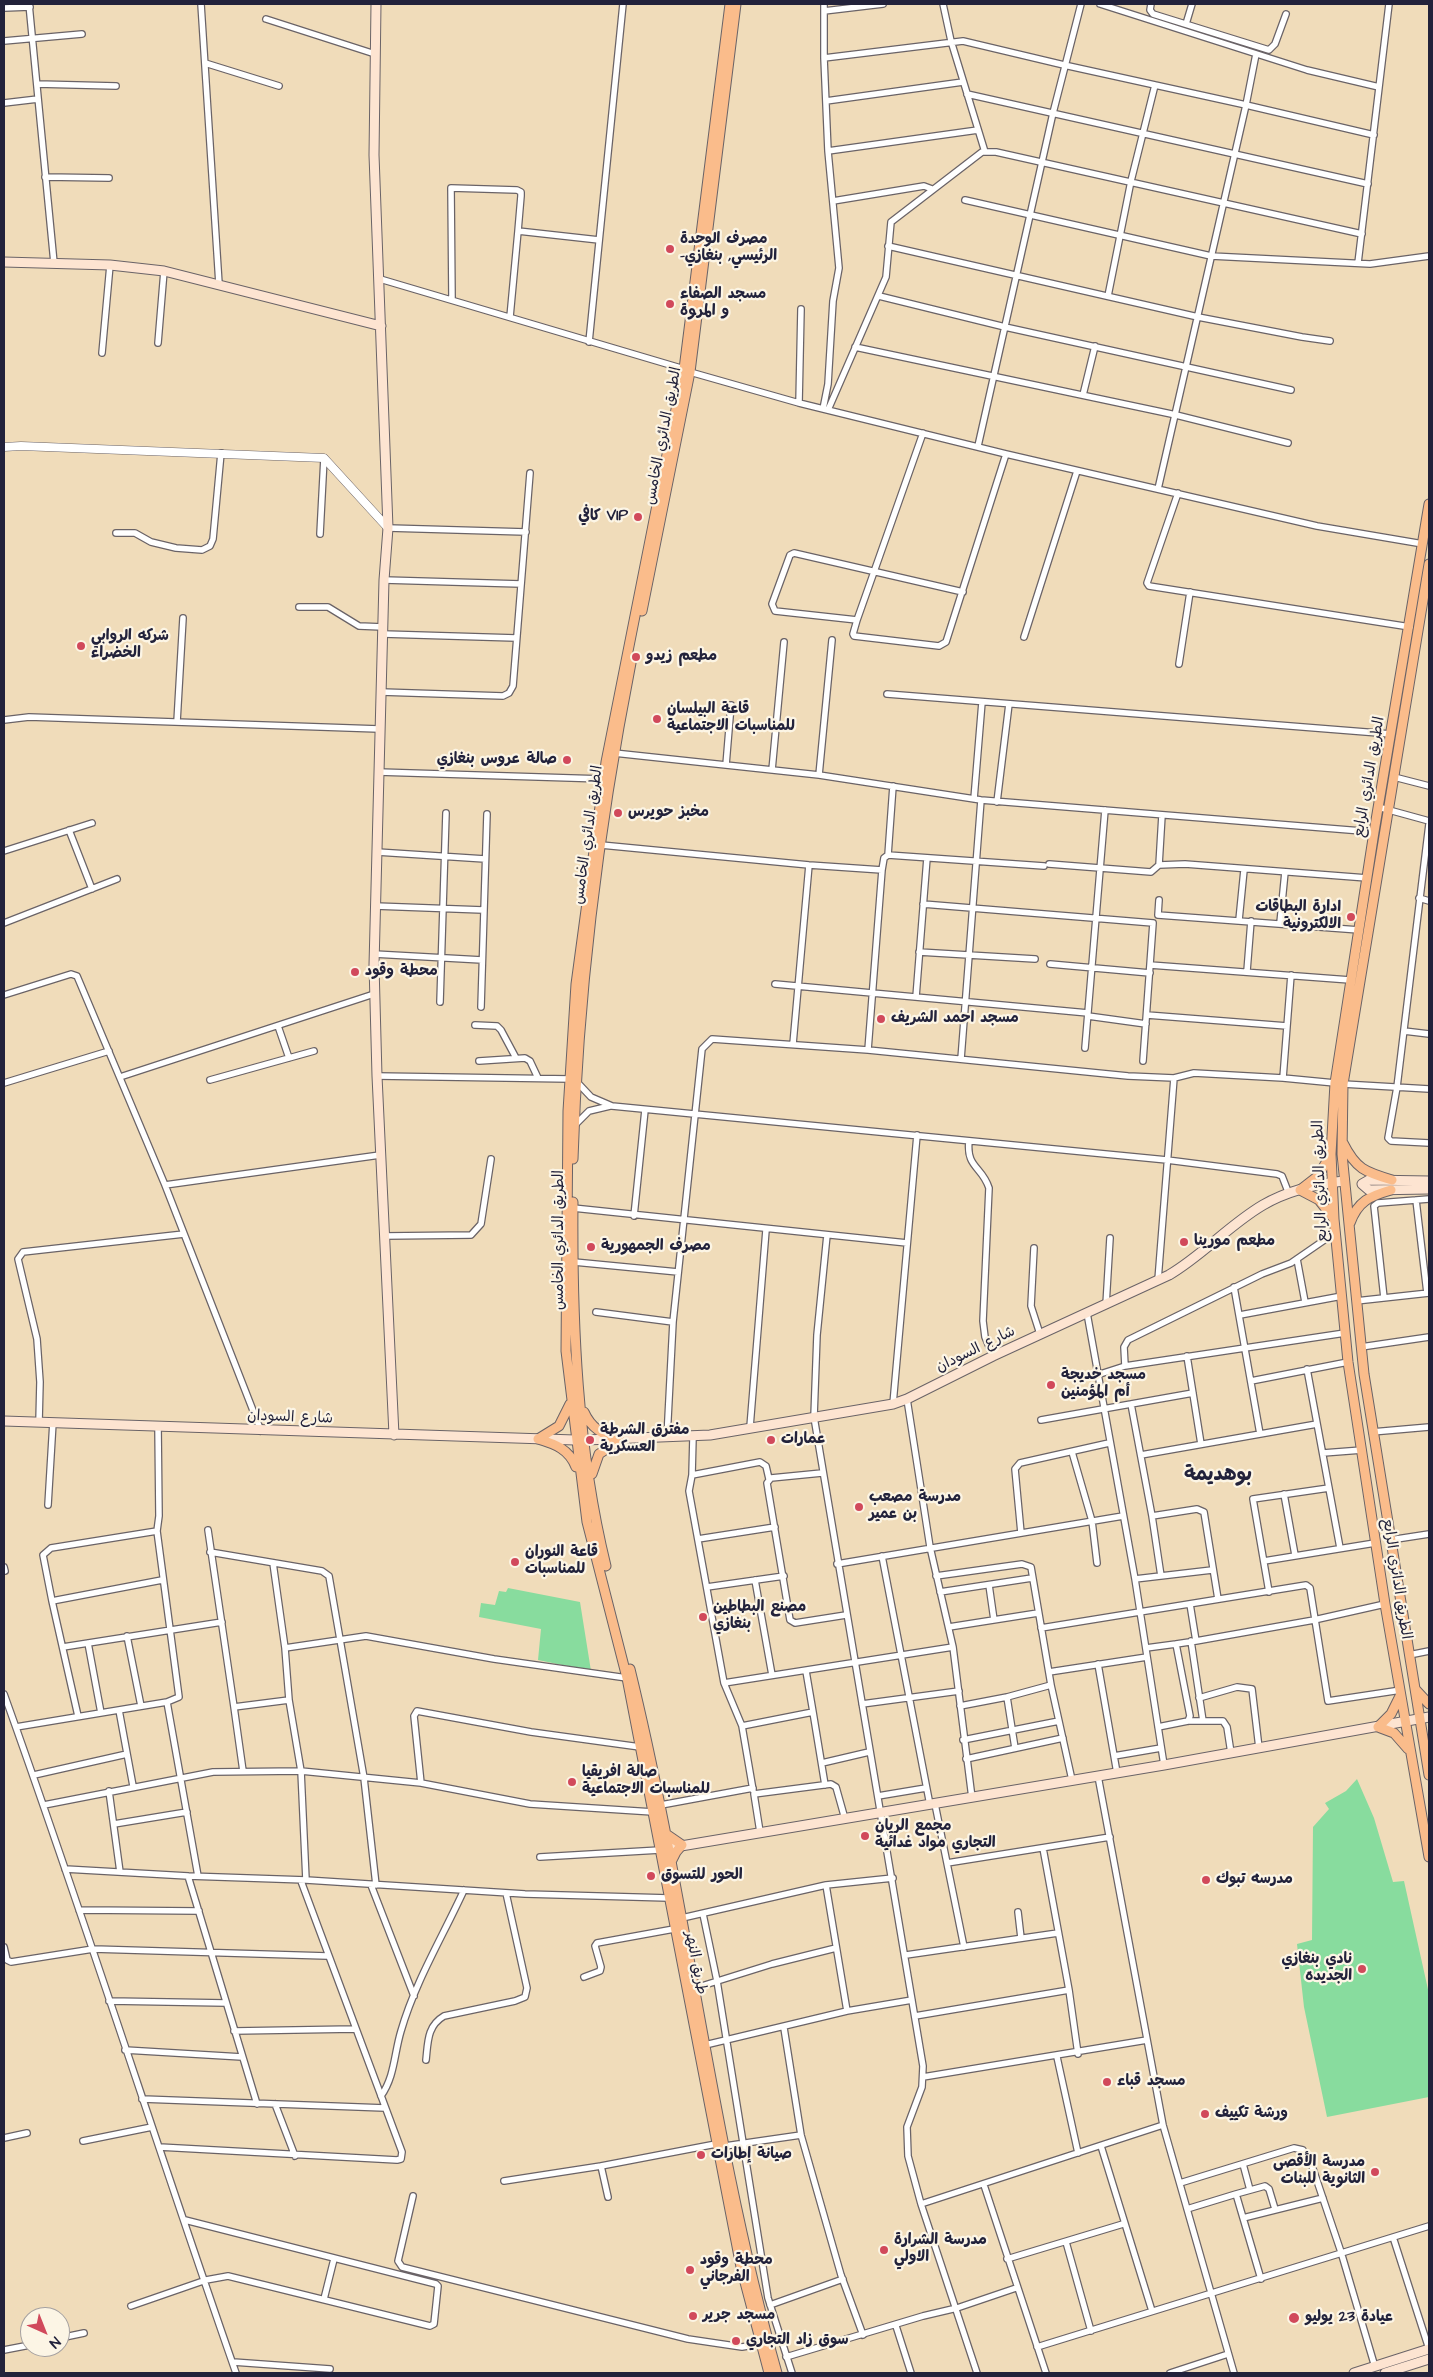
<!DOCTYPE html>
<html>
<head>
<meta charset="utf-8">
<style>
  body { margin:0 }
  #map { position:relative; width:1433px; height:2377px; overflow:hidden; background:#f0dcba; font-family:"Architects Daughter",sans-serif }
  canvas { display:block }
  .frame { position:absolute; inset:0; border:5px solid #22223b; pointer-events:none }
  .north { position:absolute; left:20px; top:2307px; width:50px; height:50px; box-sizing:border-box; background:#fcf5e5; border:1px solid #a5a1a1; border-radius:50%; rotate:136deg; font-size:14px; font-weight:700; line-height:20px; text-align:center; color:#22223b }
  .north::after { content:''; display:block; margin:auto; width:18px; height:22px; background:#d1495b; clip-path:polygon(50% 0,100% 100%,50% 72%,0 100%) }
</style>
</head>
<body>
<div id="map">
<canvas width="1433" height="2377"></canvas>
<div class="frame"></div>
<div class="north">N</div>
</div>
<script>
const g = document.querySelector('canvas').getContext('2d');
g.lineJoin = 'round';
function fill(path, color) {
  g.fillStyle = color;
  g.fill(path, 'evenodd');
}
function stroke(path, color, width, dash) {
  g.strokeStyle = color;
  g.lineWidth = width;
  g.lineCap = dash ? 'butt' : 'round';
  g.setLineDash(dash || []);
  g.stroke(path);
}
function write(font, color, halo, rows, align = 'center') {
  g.font = font + ' "Architects Daughter","Playpen Sans Arabic",sans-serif';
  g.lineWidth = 4.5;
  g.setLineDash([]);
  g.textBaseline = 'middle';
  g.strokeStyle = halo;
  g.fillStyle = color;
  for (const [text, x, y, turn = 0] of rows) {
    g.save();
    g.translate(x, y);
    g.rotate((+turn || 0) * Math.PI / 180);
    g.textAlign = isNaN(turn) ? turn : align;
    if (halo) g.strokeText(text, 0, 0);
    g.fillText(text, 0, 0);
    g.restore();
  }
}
fill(new Path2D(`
  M508,1588L580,1602L591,1671L538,1660L541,1629L479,1617L481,1603L495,1605L499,1591L506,1592Z
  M1357,1779L1374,1818L1393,1882L1404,1881L1429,1994V2097L1327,2117L1304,2007L1297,1944L1312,1940L1313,1827L1329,1809L1325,1803L1346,1791Z`), '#88dc9e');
const minor = new Path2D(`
  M29,4L54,263
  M201,4L219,284
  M943,4L951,41L985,152
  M1100,4L1307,70L1379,87
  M1151,4L1150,10L1153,14L1269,50L1275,44L1286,14
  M4,8L30,7
  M824,11L883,4
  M266,19L375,54
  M1186,24L1192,4
  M4,41L82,34
  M824,58L963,41L1064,65L1246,105L1256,54
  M205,63L279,86
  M37,84L116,86
  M967,94L1368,184
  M826,101L963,82
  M4,103L38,99
  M828,151L978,130
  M45,177L109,178
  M965,200L1211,256L1370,264L1429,256
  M833,201L924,186L932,189
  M888,246L1198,317L1302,337L1330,341
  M1358,263L1389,4
  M380,279L684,369
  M879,296L1005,327L1291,390
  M1108,296L1131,181L1155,85
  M452,299L451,188L517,190L521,192V196L518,231
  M510,317L518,231L599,240
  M589,342L623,4
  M158,343L164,271
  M855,347L1176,415L1288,443
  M102,353L110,265
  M690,372L799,403L1006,454L1317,526L1423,544
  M1083,395L1095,346
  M799,403L801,309
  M823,409L828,384L833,301L839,268L828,151L824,58V4
  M828,410L886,277L891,222L982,152H996L1362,234
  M923,433L857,620L853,634L854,636L939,646L946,642L1006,454
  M978,446L1053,113L1081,4
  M1158,489L1246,105L1374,135
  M1178,493L1147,583L1149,586L1410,627
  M388,528L526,532
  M116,533H135L151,542L176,548L202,550L210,546L213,539L221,453
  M320,534L324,458
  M384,580L521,584
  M299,607H328L359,626L383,627
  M857,620L775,611L772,604L790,555L794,553L963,592
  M383,634L516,638
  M1024,637L1077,471
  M1179,664L1190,592
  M381,692L503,696L509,693L513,686L530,473
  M887,694L1391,734
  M4,720L29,717L379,729
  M177,722L183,618
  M614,753L819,775L981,800L1374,832
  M726,765L731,705
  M772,770L784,642
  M378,772L603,779
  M819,775L832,640
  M1394,777L1429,786
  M974,799L982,702
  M997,802L1009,704
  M1378,807L1429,821
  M1429,824L1397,1087L1388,1138L1391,1141L1429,1143
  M69,830L92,889
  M601,845L809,865L882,870
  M4,851L92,823
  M377,852L485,859
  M888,855L1044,866
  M1049,864L1151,872L1159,865L1185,864L1367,878
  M1159,865L1162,815
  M1419,898L1429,901
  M1159,900L1158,915L1359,930
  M923,904L1153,923L1143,1061
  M375,906L483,910
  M1239,920L1244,870
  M4,923L117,879
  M1280,923L1285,872
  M919,952L1035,959
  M374,954L482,960
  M1050,964L1150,973
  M1150,965L1350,980
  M1247,971L1251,921
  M775,984L1088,1013
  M4,995L71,974L77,976L165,1185L261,1431
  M916,997L927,858
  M440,1002L446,813
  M481,1007L487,814
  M1147,1015L1287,1026
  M1088,1016L1146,1024
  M475,1025L497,1026L501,1030L516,1058
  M278,1026L289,1058
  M1404,1031L1429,1034
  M793,1044L809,865
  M1085,1048L1105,810
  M868,1050L882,870L884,858L888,855L893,786
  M961,1059L981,800
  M479,1061L525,1058L530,1061L538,1078
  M377,1076L570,1079
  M120,1077L374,994
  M1283,1078L1291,975
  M210,1080L314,1051
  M576,1081L591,1097L612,1106L1167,1160L1277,1174L1282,1176L1289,1194
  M4,1083L109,1051
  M1343,1084L1429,1089
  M576,1124L589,1111L610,1106
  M969,1141C966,1168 982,1166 989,1188L983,1321L985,1337L993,1356
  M165,1185L380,1155
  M1416,1200L1427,1293
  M573,1208L907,1243
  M634,1216L645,1110
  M827,1235L817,1335L814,1417L923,2066L922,2087L907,2127L908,2156L921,2204L977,2373
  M385,1236L471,1235L481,1224L491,1159
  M1034,1248L1031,1306L1040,1334
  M1297,1259L1305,1302
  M574,1262L678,1272
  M1158,1280L1174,1078
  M1234,1287L1260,1434
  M1384,1298L1374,1206L1378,1203L1429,1199
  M1356,1301L1429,1293
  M1106,1305L1110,1238
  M596,1312L673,1322
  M1087,1313L1135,1579L1164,1765
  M1240,1315L1342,1296
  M1361,1347L1429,1337
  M1187,1356L1201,1444
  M1125,1366L1124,1347L1128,1340L1262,1274L1291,1263L1336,1232
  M1307,1369L1340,1548
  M1097,1375L1125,1366L1345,1333
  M1251,1381L1348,1362
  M907,1399L930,1547L953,1647L972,1798
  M893,1404L917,1135
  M1131,1404L1152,1516L1161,1576
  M1041,1420L1193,1393
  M39,1422L40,1382L37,1339L18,1259L23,1252L184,1234
  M750,1427L766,1230
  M1372,1432L1429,1427
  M693,1437L692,1475L689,1491L724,1683L742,1726L813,1712L825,1785
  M667,1438L673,1322L702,1049L712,1039L868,1050L1128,1076L1174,1078L1194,1073L1283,1078L1335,1083
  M1072,1452L1092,1521L1097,1563
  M1323,1453L1362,1450
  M1141,1455L1317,1424
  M822,1473L771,1478L767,1483L790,1620L795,1623L846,1615
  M692,1475L760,1462L766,1466L769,1479
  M1284,1494L1295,1555
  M48,1505L53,1422
  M1152,1516L1197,1509L1204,1512L1218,1599
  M208,1530L234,1707
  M1021,1533L1015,1469L1020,1463L1109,1443
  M698,1539L775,1527
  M1390,1540L1429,1534
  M210,1552L322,1571L329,1576L364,1778L376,1885
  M882,1556L930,1805
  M1264,1561L1375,1543
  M273,1563L285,1648L289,1700L301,1771L306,1880
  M837,1564L1123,1516
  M4,1567L5,1571
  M936,1576L1022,1564L1031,1567L1051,1685L1007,1697L1015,1748
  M1135,1579L1212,1570
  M755,1580L772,1675
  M989,1585L994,1620
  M707,1587L784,1576
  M940,1592L1032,1578
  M1269,1592L1253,1499L1329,1488
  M52,1601L43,1555L51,1548L157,1531
  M1190,1604L1196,1641L1314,1620L1385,1604
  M949,1627L1038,1613
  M1041,1628L1306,1585L1310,1588L1328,1701L1401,1690
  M127,1636L141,1706
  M1191,1641L1203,1721
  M88,1643L101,1713
  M63,1647L222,1622
  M285,1648L366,1636L494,1659L627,1678
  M1146,1648L1176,1644
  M1409,1655L1429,1651
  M1098,1664L1117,1773
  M806,1671L813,1712
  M1049,1672L1147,1657
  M724,1683L953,1647
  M1051,1685L1072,1780
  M4,1694C85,1919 157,2147 236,2373
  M1199,1698L1237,1687L1252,1689L1259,1748
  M167,1702L198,1876
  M862,1704L959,1691
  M960,1706L1007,1697
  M119,1710L133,1786
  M78,1716L52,1601L162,1580
  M1188,1721L1190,1716L1176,1644L1196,1641
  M742,1726L753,1790
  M16,1727L167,1702L179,1697L157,1531L159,1516L158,1426
  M1158,1727L1188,1721H1223L1227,1727L1231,1753
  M963,1740L1059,1721
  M1114,1756L1161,1748
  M966,1759L1063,1738
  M822,1763L869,1752
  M243,1771L234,1707L289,1700
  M34,1775L127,1754
  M1098,1776L1163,2125L1234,2373
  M421,1783L414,1716L417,1711L531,1732L640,1747
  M109,1791L120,1872
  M878,1796L926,1788
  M935,1804L964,1947
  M44,1805L213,1772L301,1771L421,1783L530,1804L653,1812
  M661,1805L753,1788
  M114,1824L187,1812
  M760,1832L754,1794L831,1784L836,1787L845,1819
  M1043,1848L1069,1990L1078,2054
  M540,1857L660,1850
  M947,1863L1110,1837
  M65,1869L188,1876L306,1880L525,1894L669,1898
  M188,1876L257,2104
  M371,1885L414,1996
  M826,1885L847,2011
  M79,1910L199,1911
  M1018,1912L1021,1938
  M703,1914L717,1981L768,2298L792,2373
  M682,1918L826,1885L893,1878
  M4,1947L7,1960L11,1962L93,1949L327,1956
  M906,1955L1058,1933
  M584,1977L600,1971L601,1967L595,1946L597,1943L674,1929
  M692,1989L772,1964L836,1948
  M109,2001L226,2003
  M915,2016L1069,1990
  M784,2028L801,2135L841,2275L863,2335
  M234,2031L355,2029
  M705,2045L847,2011L912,2000
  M125,2050L242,2057
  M1057,2057L1078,2153
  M426,2060C428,2042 427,2026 444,2016L515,2001L525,1997L527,1988L506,1893
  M923,2077L1147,2040
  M381,2096C395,2076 394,2054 401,2031C415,1982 443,1936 464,1890
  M142,2099L385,2108
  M275,2104L295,2156
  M4,2138L27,2133
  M83,2141L152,2127
  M725,2146L801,2135
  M1101,2146L1152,2311
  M159,2147L397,2160L401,2159L402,2152L301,1881
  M1243,2164L1250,2190
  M601,2166L608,2197
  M504,2181L601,2166L716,2144
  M1180,2183L1294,2148L1303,2150L1311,2163L1341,2252L1375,2367
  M984,2185L1046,2373
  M413,2196L398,2261L402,2267L688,2339L742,2347L760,2344
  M921,2204L1163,2125
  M1187,2209L1236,2194
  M1243,2218L1323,2198
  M1393,2237L1429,2349
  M1066,2242L1091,2331
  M1007,2259L1123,2224
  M1261,2279L1236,2194L1265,2186L1269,2189L1275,2209
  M324,2299L334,2259
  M770,2305L843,2279
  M131,2306L206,2280L228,2276L430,2326L434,2324L438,2286L436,2284L185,2220
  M896,2326L911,2373
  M60,2338L84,2333
  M1037,2347L1429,2226
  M4,2350L30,2345
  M786,2357L923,2316L957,2308L1016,2288
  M233,2362L330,2369
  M1170,2373L1228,2354`);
const tertiary = new Path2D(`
  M4,447L21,446L324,458L388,528`);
const secondary = new Path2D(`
  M376,4L374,155L388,528L384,580L374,965L377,1076L394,1435
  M4,262L110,265L164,271L381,326
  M1429,1181L1369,1180L1362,1184L1369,1190L1429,1189
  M4,1421L575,1440
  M585,1440L710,1435L893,1404L907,1399L993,1356L1169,1275C1203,1255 1229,1225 1263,1205C1287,1191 1316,1184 1344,1181
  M669,1848L1164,1765L1429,1717
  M1354,2373L1429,2349
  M1385,2373L1429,2359`);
const primary = new Path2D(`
  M730,4L684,369L606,762L576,984L568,1111L566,1351L587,1522L627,1678L741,2267L769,2373
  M1429,504L1374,832L1335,1083L1331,1154L1334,1219L1348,1362L1385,1604L1429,1857
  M1429,564L1343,1084L1342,1154L1364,1374L1429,1775
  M642,611L690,372L736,4
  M1343,1143C1356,1169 1365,1172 1392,1180
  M1330,1156L1318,1176L1300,1190L1319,1200L1334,1219
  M573,1159C578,992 599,826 631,663
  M573,1202C572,1323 577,1448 606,1566
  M1350,1223C1358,1201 1370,1196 1391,1190
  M584,1412C591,1428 603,1435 620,1440
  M538,1439C555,1444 569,1449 576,1467
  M538,1439L559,1426L570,1404
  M592,1474L599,1454L620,1440
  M630,1669C687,1902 712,2142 777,2373
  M1416,1690L1429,1704
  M1378,1727L1394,1733L1408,1749
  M1378,1727L1391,1714L1400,1696
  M666,1834L682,1845L676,1852L671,1862`);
stroke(minor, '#6a6367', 8);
stroke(tertiary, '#6a6367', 9);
stroke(secondary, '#6a6367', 11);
stroke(primary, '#6a6367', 11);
stroke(minor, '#fff', 5.5);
stroke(tertiary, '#fff', 8);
stroke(secondary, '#fde4d1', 9);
stroke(primary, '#fabc8b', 9);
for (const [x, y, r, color] of [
  [670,249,5,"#d1495b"],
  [670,304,5,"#d1495b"],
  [638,517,5,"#d1495b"],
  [81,646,5,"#d1495b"],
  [636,657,5,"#d1495b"],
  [657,719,5,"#d1495b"],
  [567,760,5,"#d1495b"],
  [618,813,5,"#d1495b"],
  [1351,917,5,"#d1495b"],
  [355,972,5,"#d1495b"],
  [881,1019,5,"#d1495b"],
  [1184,1242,5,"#d1495b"],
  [591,1247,5,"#d1495b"],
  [1051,1385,5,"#d1495b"],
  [590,1440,5,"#d1495b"],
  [771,1440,5,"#d1495b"],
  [859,1507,5,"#d1495b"],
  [515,1562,5,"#d1495b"],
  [703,1617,5,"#d1495b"],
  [572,1782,5,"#d1495b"],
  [865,1836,5,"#d1495b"],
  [651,1876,5,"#d1495b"],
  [1206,1880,5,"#d1495b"],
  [1362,1969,5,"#d1495b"],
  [1107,2082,5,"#d1495b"],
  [1205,2114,5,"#d1495b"],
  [701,2155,5,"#d1495b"],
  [1375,2172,5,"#d1495b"],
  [884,2250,5,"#d1495b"],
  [690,2270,5,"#d1495b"],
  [693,2316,5,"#d1495b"],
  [1294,2318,6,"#d1495b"],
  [736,2341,5,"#d1495b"]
]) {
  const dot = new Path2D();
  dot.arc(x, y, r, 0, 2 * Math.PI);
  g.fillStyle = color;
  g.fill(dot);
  stroke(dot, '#fcf5e5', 2);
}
write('bold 15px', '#22223b', '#fcf5e5', [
  ["مصرف الوحدة",680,240],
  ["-الرئيسي, بنغازي",680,257],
  ["مسجد الصفاء",680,295],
  ["و المروة",680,312],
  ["كافي VIP",628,517,"right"],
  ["شركه الروابي",91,637],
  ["الخضراء",91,654],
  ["مطعم زيدو",646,657],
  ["قاعة البيلسان",667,710],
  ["للمناسبات الاجتماعية",667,727],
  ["صالة عروس بنغازي",557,760,"right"],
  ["مخبز حويرس",628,813],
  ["ادارة البطاقات",1341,908,"right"],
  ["الالكترونية",1341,925,"right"],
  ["محطة وقود",365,972],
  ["مسجد احمد الشريف",891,1019],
  ["مطعم مورينا",1194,1242],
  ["مصرف الجمهورية",601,1247],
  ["مسجد خديجة",1061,1376],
  ["أم المؤمنين",1061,1393],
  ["مفترق الشرطة",600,1431],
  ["العسكرية",600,1448],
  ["عمارات",781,1440],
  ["مدرسة مصعب",869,1498],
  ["بن عمير",869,1515],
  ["قاعة النوران",525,1553],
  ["للمناسبات",525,1570],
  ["مصنع البطاطين",713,1608],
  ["بنغازي",713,1625],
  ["صالة افريقيا",582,1773],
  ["للمناسبات الاجتماعية",582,1790],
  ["مجمع الريان",875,1827],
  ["التجاري مواد غدائية",875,1844],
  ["الحور للتسوق",661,1876],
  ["مدرسه تبوك",1216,1880],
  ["نادي بنغازي",1352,1960,"right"],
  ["الجديده",1352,1977,"right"],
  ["مسجد قباء",1117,2082],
  ["ورشة تكييف",1215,2114],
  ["صيانة إطارات",711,2155],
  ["مدرسة الأقصى",1365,2163,"right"],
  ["الثانوية للبنات",1365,2180,"right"],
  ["مدرسة الشرارة",894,2241],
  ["الاولي",894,2258],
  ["محطة وقود",700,2261],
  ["الفرجاني",700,2278],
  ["مسجد جرير",703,2316],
  ["عيادة 23 يوليو",1305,2318],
  ["سوق زاد التجاري",746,2341]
], 'left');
write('15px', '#22223b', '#fcf5e5', [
  ["الطريق الدائري الخامس",664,436,-79],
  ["الطريق الدائري الرابع",1370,777,-80],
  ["الطريق الدائري الخامس",589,835,-82],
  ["الطريق الدائري الرابع",1321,1181,-92],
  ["الطريق الدائري الخامس",560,1240,-90],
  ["شارع السودان",976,1350,-26],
  ["شارع السودان",290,1418,2],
  ["الطريق الدائري الرابع",1396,1579,81],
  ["طريق النهر",695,1963,79]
]);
write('bold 20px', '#22223b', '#fcf5e5', [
  ["بوهديمة",1218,1476]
]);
</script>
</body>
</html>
